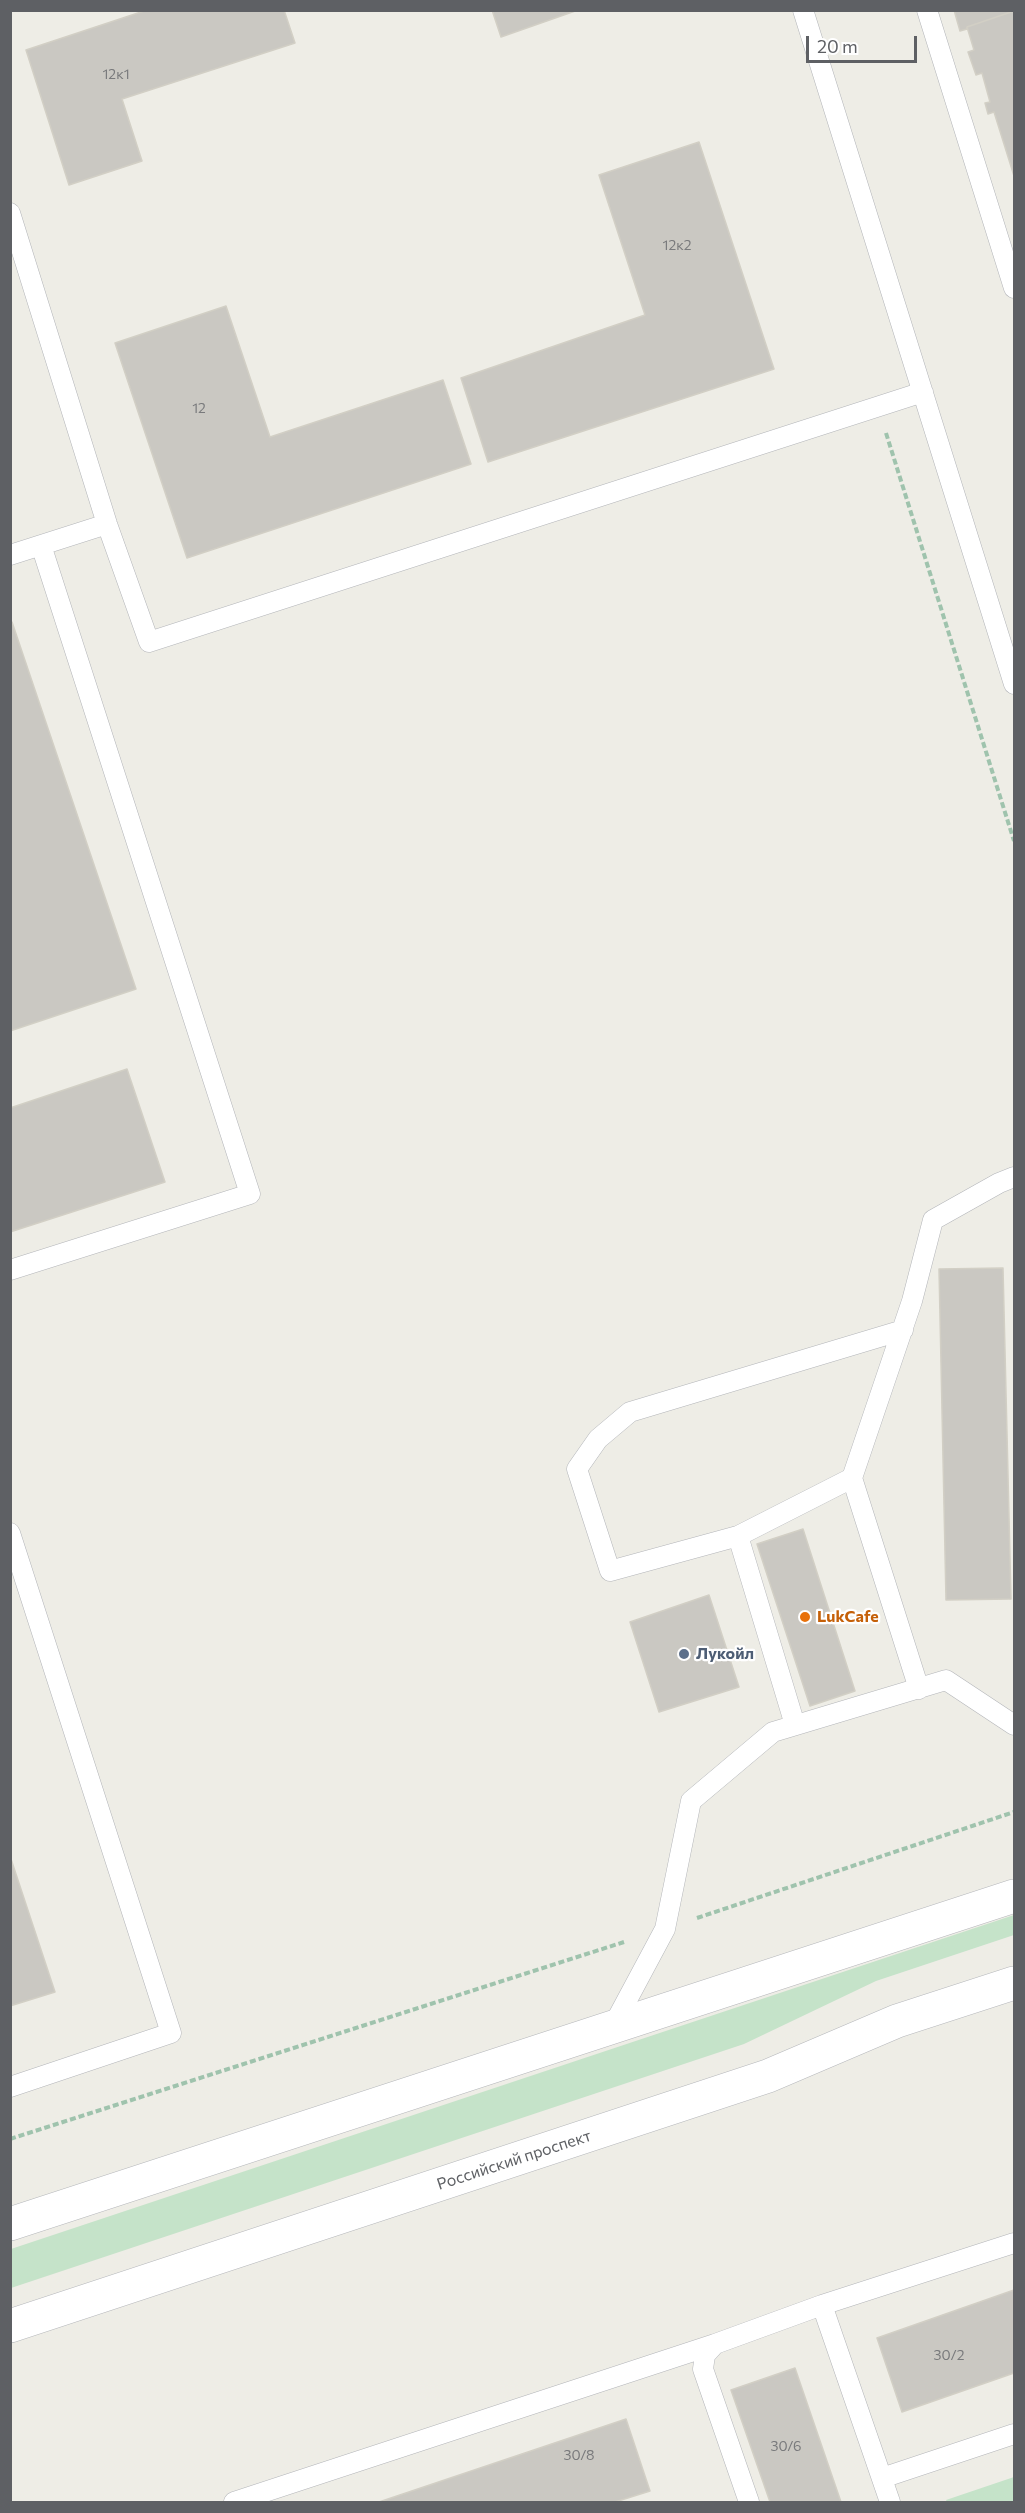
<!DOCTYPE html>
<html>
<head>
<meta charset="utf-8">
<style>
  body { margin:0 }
  #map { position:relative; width:1025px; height:2513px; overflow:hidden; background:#eeede6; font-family:Commissioner,sans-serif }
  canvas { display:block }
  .frame { position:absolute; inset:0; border:12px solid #5e6064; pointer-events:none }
  .scale { position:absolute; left:806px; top:36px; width:111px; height:27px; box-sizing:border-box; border:3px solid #5e6064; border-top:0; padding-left:8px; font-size:18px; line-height:21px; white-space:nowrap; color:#5e6064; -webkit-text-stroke:4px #fff; paint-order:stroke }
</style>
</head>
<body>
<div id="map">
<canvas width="1025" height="2513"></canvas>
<div class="frame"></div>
<div class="scale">20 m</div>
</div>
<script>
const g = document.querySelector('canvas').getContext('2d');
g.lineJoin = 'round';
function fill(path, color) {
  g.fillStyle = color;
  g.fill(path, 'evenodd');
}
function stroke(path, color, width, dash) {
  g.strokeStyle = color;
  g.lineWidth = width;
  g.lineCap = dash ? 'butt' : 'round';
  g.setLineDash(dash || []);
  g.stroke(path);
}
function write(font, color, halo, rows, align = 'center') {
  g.font = font + ' Commissioner,sans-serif';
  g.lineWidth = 4.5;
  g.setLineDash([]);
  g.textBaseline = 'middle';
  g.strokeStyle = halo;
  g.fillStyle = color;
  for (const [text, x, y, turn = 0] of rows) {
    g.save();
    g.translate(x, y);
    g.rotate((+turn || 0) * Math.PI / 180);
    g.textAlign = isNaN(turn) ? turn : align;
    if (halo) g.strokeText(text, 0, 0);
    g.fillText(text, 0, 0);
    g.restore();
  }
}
fill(new Path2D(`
  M1014,1915V1935L876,1981L744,2044L11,2288V2249Z
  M1014,2477V2502H947L946,2500Z`), '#c5e3c9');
const building = new Path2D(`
  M147,10H284L295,43L122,99L142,161L69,185L26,50Z
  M492,10H578L501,37Z
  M954,10H1014V11L967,27V29L960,31Z
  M1014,11V176L994,112L988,114L985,103L990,102L982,73L976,75L968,52L974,50L967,27Z
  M699,142L774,369L488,462L461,378L645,315L599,175Z
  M226,306L270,437L443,380L471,464L187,558L115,343Z
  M12,622L136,989L10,1031V623Z
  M127,1069L165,1182L10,1232V1108Z
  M1003,1268L1011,1599L946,1600L939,1269Z
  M803,1529L855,1691L810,1706L757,1544Z
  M709,1595L739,1687L659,1712L630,1622Z
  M10,1856L55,1992L10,2006Z
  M1014,2290V2373L902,2412L877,2338Z
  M795,2368L841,2502H770L731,2390Z
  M626,2419L650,2491L615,2502H379Z`);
fill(building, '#cac8c2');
stroke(building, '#d2cfc5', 1.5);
const service = new Path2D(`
  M803,10L1014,684
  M927,10L1014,288
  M10,213L107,524L149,642L923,392
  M10,555L107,524
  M10,1270L250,1194L41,545
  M10,1533L171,2033L10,2087
  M738,1536L610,1571L577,1469L598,1439L630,1412L903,1330
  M919,1689L852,1478L912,1301L933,1220L999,1183L1014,1177
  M795,1725L738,1536L852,1478
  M612,2028L665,1929L691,1801L773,1732L946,1680L1014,1725
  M882,2478L1014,2434
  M234,2502L715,2344
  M749,2502L703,2369L705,2355L715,2344L822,2305
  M890,2502L822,2305L1014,2243`);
const secondary = new Path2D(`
  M10,2224L1014,1896
  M10,2326L768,2076L897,2021L1014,1983`);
stroke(service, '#b3b5b9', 21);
stroke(secondary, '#b5b7bb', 34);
stroke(new Path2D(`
  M886,433L1014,841
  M697,1918L1014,1812
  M10,2139L624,1942`), '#9fc3ad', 4, [6, 3]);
stroke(service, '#fff', 20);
stroke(secondary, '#fff', 33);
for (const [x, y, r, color] of [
  [805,1617,6,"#e8710a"],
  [684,1654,6,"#5c6f8a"]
]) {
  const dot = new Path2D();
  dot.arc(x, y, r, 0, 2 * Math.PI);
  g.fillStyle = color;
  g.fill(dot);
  stroke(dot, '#fff', 2);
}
write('14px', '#797a7c', null, [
  ["12к1",116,74],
  ["12к2",677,245],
  ["12",199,408],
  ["30/2",949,2355],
  ["30/6",786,2446],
  ["30/8",579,2455]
]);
write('bold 16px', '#c56008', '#fff', [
  ["LukCafe",817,1617]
], 'left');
write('bold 16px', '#4e5e75', '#fff', [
  ["Лукойл",696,1654]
], 'left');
write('16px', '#5e6064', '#fff', [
  ["Российский проспект",514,2160,-18]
]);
</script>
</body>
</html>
